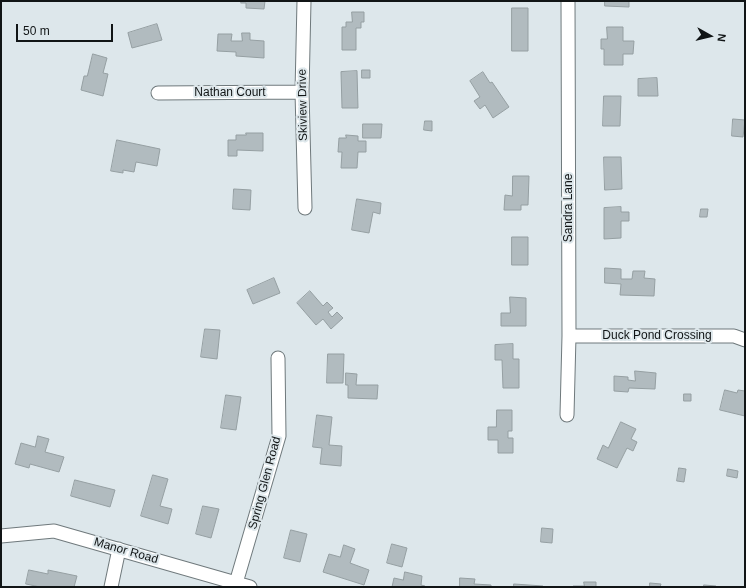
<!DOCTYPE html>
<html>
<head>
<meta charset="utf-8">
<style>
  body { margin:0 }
  #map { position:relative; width:746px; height:588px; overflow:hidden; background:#dde7eb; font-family:Helvetica,sans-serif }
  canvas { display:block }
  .frame { position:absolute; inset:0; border:2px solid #111516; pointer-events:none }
  .north { position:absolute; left:690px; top:16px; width:40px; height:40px; -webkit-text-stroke:3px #dde7eb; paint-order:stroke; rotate:98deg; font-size:11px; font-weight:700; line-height:16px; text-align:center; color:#111516 }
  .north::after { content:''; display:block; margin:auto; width:14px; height:18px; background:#111516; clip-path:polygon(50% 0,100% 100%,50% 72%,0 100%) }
  .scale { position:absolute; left:16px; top:24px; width:97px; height:18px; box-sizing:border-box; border:2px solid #111516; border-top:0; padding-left:5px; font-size:12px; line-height:14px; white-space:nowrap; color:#111516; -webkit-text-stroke:3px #dde7eb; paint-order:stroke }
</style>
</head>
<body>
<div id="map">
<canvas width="746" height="588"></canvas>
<div class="frame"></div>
<div class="north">N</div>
<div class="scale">50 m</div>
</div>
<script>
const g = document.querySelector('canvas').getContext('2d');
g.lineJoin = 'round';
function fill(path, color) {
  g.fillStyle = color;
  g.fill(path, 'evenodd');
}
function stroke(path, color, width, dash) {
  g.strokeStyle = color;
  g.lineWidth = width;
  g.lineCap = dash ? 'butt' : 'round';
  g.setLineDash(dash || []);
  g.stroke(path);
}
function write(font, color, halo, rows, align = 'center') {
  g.font = font + ' Helvetica,sans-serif';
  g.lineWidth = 4;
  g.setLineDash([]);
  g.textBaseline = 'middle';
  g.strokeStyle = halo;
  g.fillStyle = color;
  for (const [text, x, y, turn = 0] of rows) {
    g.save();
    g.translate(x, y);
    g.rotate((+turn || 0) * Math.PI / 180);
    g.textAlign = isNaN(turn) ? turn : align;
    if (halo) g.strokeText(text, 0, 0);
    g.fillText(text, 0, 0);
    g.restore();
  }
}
const building = new Path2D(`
  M242,1H265L264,9L246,8V3H241Z
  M605,1H629V7L605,6Z
  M512,8H528V51H512Z
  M352,12H364V22H361V28H356V50H342V27H346V22H352Z
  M157,24L162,40L132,48L128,33Z
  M607,27H623V41H634L633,54H623V65H604V49H601V39H607Z
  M242,33H250V40L264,41V58L236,56V52L217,51L218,34H232L231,41H242Z
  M93,54L107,58L103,73L108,74L103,96L81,90L84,76H87Z
  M362,70H370V78H362Z
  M357,71L358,108H342L341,72Z
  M483,72L490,83L492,82L509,107L493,118L485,105L480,109L474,101L480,97L470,81Z
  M657,78L658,96H638V79Z
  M604,96H621L620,126H603Z
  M733,119L745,120L743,137L732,136Z
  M425,121H432V131L424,130Z
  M363,124H382L381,138H363Z
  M246,133H263V151L237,150V156H228V140H236V135H246Z
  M346,135L358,136V141H366V152H358L357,168H341L342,152H338L339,138H346Z
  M117,140L160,149L157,166L136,162L134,172L123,170V173L111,171Z
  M604,157H621L622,189L605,190Z
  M513,176H529L528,205H521V210H504L505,195L512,196Z
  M234,189L251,190L250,210L233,209Z
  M357,199L381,203L380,214L373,212L369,233L352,230Z
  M621,207V212H629V221H621V238L604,239V208Z
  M701,209H708L707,217H700Z
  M512,237H528V265H512Z
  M605,268L621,269V279H632L633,271H645L644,278L655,279L654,296L620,295L621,284L605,283Z
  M274,278L280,293L253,304L247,290Z
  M310,291L323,306L327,302L333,308L328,312L332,317L337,312L343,318L331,329L323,319L316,325L297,303Z
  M510,297L526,298V326H501V313H510Z
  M205,329L220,330L217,359L201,357Z
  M513,344V359H519V388H503L502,360H495V345Z
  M328,354H344L343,383H327Z
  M635,371L656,373L655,389L629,388L628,392L614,391V376L628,377V380L635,381Z
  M346,373L357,374L356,385H378L377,399L348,398V385H346Z
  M725,390L737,393L738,390L745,391V416L720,410Z
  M684,394H691V401H684Z
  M226,395L241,397L236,430L221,428Z
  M497,410H512V431H508V438H513V453H498V440H488V427H496Z
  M317,415L332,417L329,445L342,446L341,466L320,464L322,448L313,447Z
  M621,422L636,429L631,439L637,442L633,451L627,448L617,468L597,459L603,445L608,448Z
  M38,436L49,439L45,452L64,457L59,472L30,464L29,468L15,464L21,443L35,447Z
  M679,468L686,469L684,482L677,481Z
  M728,469L738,471L737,478L727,476Z
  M153,475L168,479L160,506L172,509L168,524L141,516Z
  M75,480L115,490L110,507L71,496Z
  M203,506L219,509L211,538L196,534Z
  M542,528L553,529L552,543L541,542Z
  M291,530L307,534L300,562L284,558Z
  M392,544L407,548L402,567L387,563Z
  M344,545L355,549L350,563L369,570L364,585L323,572L329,554L340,557Z
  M29,570L48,574V570L77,576L74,587H40L26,584Z
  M405,572L422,576L421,585L425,586L424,587H392L394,578L403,580Z
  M460,578L475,579L474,584L491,585V587H460Z
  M584,582H596V587H573V586H584Z
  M650,583L661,584L660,587H650Z
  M514,584L543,586V587H514Z
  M704,585L716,586L715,587H704Z`);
fill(building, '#b1bbbf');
stroke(building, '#959fa2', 1);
const minor = new Path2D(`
  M304,1L302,92L305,208
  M158,93L302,92
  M569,336H734L745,340
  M567,415L569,336L568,1
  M1,536L54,531L250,587
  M236,583L279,436L278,358
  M111,587L119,549`);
stroke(minor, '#6f797c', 15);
stroke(minor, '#fff', 13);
write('12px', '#111516', '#dde7eb', [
  ["Nathan Court",230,93],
  ["Skiview Drive",303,105,-91],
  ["Sandra Lane",569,208,-90],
  ["Duck Pond Crossing",657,336],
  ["Spring Glen Road",265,483,-75],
  ["Manor Road",126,551,16]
]);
</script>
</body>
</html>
